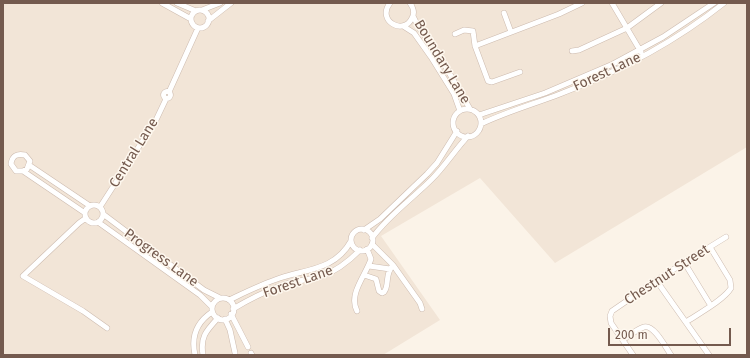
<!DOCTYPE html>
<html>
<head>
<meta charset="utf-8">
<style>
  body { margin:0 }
  #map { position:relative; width:750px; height:358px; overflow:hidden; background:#fbf3e8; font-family:"Fira Sans",sans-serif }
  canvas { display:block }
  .frame { position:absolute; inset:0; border:4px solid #745a4e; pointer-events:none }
  .scale { position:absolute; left:608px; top:328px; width:123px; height:18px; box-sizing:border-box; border:2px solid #745a4e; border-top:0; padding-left:5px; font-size:12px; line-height:14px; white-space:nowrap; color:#745a4e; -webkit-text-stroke:3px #fef8ef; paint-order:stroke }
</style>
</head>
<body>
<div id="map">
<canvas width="750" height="358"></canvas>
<div class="frame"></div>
<div class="scale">200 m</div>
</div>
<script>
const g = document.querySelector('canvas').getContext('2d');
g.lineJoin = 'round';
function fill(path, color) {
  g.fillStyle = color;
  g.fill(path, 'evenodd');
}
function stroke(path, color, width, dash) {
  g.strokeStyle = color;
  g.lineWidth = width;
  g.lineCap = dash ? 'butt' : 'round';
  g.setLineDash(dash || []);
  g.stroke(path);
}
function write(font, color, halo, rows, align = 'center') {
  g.font = font + ' "Fira Sans",sans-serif';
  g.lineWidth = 3;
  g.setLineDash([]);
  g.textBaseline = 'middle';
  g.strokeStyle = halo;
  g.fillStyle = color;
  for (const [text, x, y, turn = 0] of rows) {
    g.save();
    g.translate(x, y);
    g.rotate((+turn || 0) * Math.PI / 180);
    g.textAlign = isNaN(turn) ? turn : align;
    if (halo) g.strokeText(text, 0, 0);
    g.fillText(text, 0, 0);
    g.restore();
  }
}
fill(new Path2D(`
  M3,3H747V147L555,263L480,178L381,236L440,320L383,355H3Z`), '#f2e5d7');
const minor = new Path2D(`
  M162,3L191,19
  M177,3L196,11
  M390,3C376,21 404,36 412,18C415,13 413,7 410,3
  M612,3L641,52
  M202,10L220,3
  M191 19a9 9 0 1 1 18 0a9 9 0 1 1-18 0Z
  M504,13L511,32
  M413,16L418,26L440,57L470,109
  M208,21L231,3
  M403,26L414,33L431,57L454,94L460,111
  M455,34L464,30L473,31L475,46L488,81L492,82L520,72
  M475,46L559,14L582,3
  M572,51L579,50L627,28L661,3
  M163.5 95a3.5 3.5 0 1 1 7 0a3.5 3.5 0 1 1-7 0Z
  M169,92L198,28
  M453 123a14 14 0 1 1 28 0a14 14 0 1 1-28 0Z
  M479,115L545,93L613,64L663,37L714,3
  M481,124C506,112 534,104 560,94C618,72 675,42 724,3
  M29,165L90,206
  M23,171L27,169L30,161L25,155C17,153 12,156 11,164L16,171H23L85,213
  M85 214a9 9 0 1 1 18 0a9 9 0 1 1-18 0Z
  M100,207L156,120L166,99
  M103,214L204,290L220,298
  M86,218L79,223L23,276L83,311L107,328
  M98,222L200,295L212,307
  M351 240a11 11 0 1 1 22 0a11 11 0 1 1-22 0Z
  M364,230L380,219L427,174L437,163L457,131
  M372,238C389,215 412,199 432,179C445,166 455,150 468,136
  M372,244L393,265L420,303L422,309
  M684,262L711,306
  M369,266L390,269
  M364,275L376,279L379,291L382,293L384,292C390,285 384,275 393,265
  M656,280L709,355
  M212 309a11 11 0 1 1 22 0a11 11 0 1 1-22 0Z
  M229,300C246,292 262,284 280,278C307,269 335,270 351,241
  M233,309C248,300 264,292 280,286C294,281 308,280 322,276C337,271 349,261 360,250
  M357,311C348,294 366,275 371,259L367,249
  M231,314L248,347
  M225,319L230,330L235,353
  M686,322C698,314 724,300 731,288L730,280L710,247
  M623,340C629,336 637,329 644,327C654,324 666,348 671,355
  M251,353L252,355
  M195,355C191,337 197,322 212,312
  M203,355C200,337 206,331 218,318
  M633,355L611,323L610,316L612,311L666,274L726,237`);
stroke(minor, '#cdbbaf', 6);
stroke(minor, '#fff', 5);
write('14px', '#745a4e', '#fef8ef', [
  ["Boundary Lane",442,62,59],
  ["Forest Lane",607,72,-25],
  ["Central Lane",134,153,-58],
  ["Progress Lane",161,258,36],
  ["Chestnut Street",667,275,-33],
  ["Forest Lane",298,282,-19]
]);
</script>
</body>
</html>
